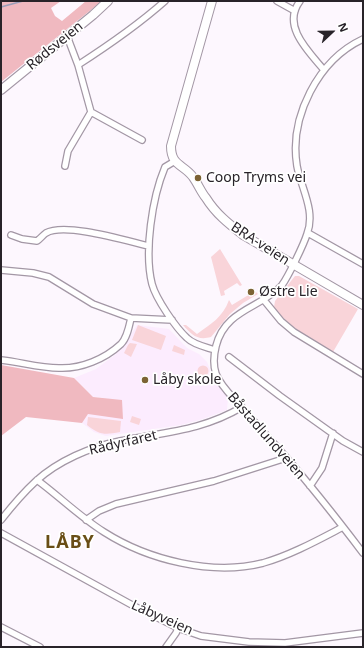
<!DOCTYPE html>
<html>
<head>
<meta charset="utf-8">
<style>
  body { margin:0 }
  #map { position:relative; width:364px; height:648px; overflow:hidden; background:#fdf7fe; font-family:"Noto Sans",sans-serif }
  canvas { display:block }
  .frame { position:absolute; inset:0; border:2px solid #282329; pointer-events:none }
  .north { position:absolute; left:312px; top:12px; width:40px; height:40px; -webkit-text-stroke:3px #fff; paint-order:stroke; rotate:68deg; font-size:11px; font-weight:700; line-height:16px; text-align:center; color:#282329 }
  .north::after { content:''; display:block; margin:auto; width:14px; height:18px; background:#282329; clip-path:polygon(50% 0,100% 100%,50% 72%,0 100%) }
</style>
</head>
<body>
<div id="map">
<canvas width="364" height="648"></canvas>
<div class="frame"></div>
<div class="north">N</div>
</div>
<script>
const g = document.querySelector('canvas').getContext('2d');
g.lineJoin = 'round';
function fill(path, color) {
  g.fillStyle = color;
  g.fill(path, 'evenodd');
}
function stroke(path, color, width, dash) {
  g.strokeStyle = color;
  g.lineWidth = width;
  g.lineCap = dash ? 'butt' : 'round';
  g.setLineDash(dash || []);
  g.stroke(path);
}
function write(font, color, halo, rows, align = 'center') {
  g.font = font + ' "Noto Sans",sans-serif';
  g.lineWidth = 3.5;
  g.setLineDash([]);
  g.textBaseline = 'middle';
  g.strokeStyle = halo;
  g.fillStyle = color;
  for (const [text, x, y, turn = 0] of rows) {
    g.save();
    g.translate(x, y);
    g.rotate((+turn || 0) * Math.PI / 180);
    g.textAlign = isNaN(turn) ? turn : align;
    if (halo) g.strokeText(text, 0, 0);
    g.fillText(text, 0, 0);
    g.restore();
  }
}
fill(new Path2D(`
  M137,325L169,329L187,348L199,354L207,362L216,383L228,398L227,410L203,419L181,425L106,436L94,432L82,423L88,414L104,398L93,397L74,378L96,369L116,354L126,342Z`), '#fcecfe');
fill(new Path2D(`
  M220,249L242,285L240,286L237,283L224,291L225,295L221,296L211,257Z
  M295,276H299L358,309L333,352C312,339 289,328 274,307L275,301Z
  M255,291L258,294L243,303L230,314L211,337C197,341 191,334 183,325H186L197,334C211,324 223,317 229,300L232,305Z
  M138,325L166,336L161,350L132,340Z
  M130,343L137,344L131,357L124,353L128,345Z
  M174,345L185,350L184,355L172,351Z
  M197.5 371a5.5 5.5 0 1 1 11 0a5.5 5.5 0 1 1-11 0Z
  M132,416L141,419L139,425L130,422Z
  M88,417L121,421L120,432C105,435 99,435 87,425Z`), '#f9d4d9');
fill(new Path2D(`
  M1,1H61L51,8L55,16L62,21L86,1H102L1,82Z
  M1,365L74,378L93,397L122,400L123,419L88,414L82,423L26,417L1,436Z`), '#f0b9c0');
stroke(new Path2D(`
  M1,7L23,1`), '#999eb9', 1.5);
const minor = new Path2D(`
  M277,1L295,11
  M300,1C281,26 309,52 324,70
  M67,36L78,65L91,112L142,140
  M363,39C318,60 289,117 297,166C301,188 316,211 307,234C304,244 288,277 282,285C262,308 225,309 216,346C214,354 213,365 216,374C221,387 234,398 243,409C257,425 271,440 285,456C312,487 338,520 363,553
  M78,65C109,45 138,25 165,1
  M175,161L165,167C152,198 144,252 152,284C156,299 176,328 187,338C194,345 206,347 215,350
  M65,166L68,151L91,112
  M308,233L363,264
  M11,235L22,239L37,241C40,239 43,235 46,233C65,222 127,241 149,246
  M1,270L33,273L49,277L93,304L131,318L172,320
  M263,299L281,321L294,332L363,374
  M229,357L280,396L343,441L363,452
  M1,360C20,362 40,368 59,368C81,369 105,359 121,344C127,338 129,327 131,318
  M37,480C60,497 80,517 104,532C148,560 212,576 263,563C291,555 318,540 343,527
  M310,486L322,468L333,433
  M1,520C12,506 23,493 36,481C58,461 90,447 120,441C163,432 202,431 242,407
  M86,520L99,511L116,504L214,481L286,458
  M1,533L132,605L178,628L201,636L249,642L285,643L363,633
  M1,627L40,647
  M166,647L176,633L178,628`);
const primary = new Path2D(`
  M212,1L171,146C171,166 183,164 193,177C198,184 201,192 206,198C216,214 229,224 243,235L363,305
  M1,90L93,15L108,1`);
stroke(minor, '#a397a5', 8);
stroke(primary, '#a397a5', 10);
stroke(minor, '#fff', 5.5);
stroke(primary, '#fff', 8);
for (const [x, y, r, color] of [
  [198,178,4,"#7c6334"],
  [251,292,4,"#7c6334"],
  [145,380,4,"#7c6334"]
]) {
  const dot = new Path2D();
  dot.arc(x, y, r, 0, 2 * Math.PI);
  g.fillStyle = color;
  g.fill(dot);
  stroke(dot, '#fff', 1.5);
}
write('14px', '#282329', '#fff', [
  ["Rødsveien",55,46,-39],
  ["BRA-veien",260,244,33],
  ["Båstadlundveien",266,436,49],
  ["Rådyrfaret",123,443,-13],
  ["Låbyveien",162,618,24]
]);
write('14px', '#282329', '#fff', [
  ["Coop Tryms vei",206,178],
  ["Østre Lie",259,292],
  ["Låby skole",153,380]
], 'left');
g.letterSpacing = '1px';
write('bold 18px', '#694e16', '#fff', [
  ["LÅBY",70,543]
]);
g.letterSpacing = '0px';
</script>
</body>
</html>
